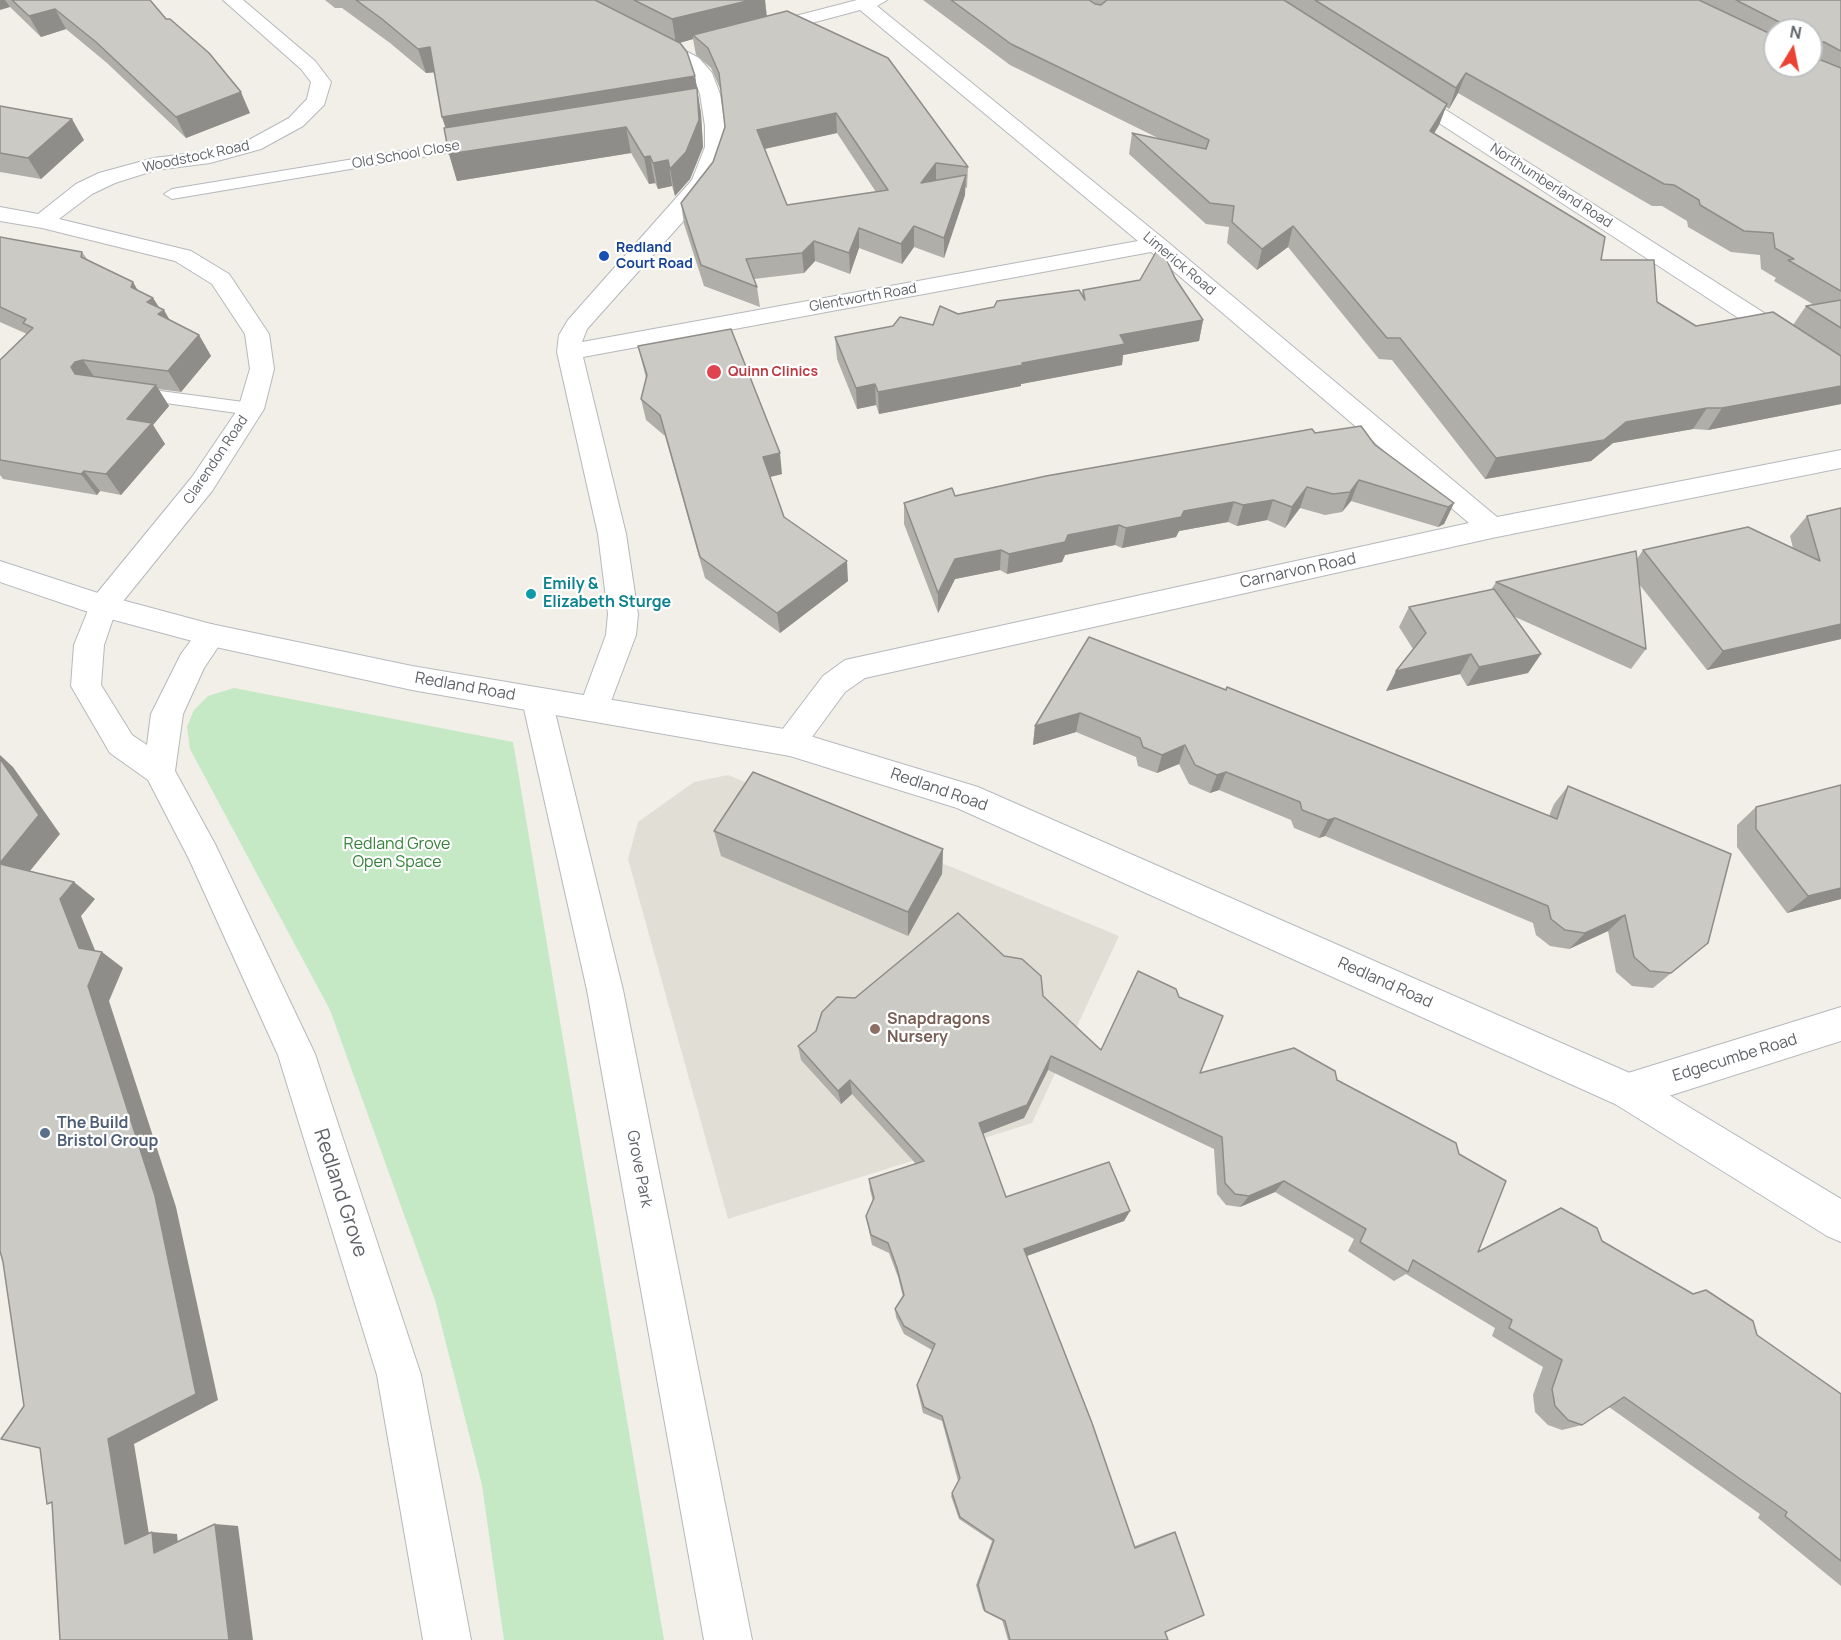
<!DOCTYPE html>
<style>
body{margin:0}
#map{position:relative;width:1841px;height:1640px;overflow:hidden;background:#f1efe8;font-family:Manrope,sans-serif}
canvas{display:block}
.north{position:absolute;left:1763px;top:18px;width:60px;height:60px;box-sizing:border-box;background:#fff;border:2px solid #bfc1c3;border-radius:50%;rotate:10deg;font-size:16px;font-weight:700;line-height:24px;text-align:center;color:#5f6368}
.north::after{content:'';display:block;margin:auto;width:21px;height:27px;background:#ea4335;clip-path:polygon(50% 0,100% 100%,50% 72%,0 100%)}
</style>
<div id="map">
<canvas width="1841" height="1640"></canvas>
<div class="north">N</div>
</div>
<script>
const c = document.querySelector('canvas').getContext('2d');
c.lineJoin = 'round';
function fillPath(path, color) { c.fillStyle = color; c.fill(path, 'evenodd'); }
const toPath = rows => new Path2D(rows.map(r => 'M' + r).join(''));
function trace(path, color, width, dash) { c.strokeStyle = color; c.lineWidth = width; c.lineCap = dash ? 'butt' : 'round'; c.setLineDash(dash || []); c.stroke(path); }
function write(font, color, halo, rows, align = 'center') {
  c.font = font + ' Manrope,sans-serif'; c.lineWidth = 4.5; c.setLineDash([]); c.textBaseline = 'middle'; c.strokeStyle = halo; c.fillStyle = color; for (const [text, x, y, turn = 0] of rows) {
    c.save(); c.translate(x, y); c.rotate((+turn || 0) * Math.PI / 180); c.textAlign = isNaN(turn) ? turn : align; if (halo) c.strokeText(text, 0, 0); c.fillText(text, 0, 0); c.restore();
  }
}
const education = toPath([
 [728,775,1119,936,1032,1123,728,1219,628,859,638,822,694,782]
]);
const green = toPath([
 [234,688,513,742,664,1640,504,1640,482,1485,435,1300,330,1010,190,749,187,727,194,710,208,696]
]);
const lane = toPath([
 [481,138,489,143,487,146,172,199,164,194,172,189,481,138],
 [130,387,251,403,258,404,261,409,258,414,251,415,123,397,120,393,123,389,130,387]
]);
const street = toPath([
 [223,0,243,0,315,61,331,82,324,105,303,126,261,149,210,163,156,170,115,183,92,194,59,219,191,251,229,274,269,334,274,369,264,409,212,491,116,610,104,645,101,685,132,735,147,745,151,714,181,654,201,627,211,624,221,627,226,635,204,668,183,714,175,771,215,844,315,1054,421,1375,471,1640,423,1640,377,1375,278,1055,189,859,148,780,110,753,71,686,74,645,93,598,192,477,238,409,250,369,245,334,212,284,175,261,42,228,0,221,0,207,38,214,76,184,99,173,154,158,209,151,247,141,289,118,307,99,311,82,301,69,223,0],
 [564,0,587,0,699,58,712,73,720,94,725,126,725,147,714,181,695,208,587,329,582,342,1138,241,860,10,760,37,751,31,753,27,857,0,887,0,877,6,1164,239,1497,517,1841,450,1841,468,1492,538,865,678,845,692,801,752,790,756,779,752,774,743,779,734,823,676,845,660,1469,523,1151,252,583,357,626,534,638,614,636,635,605,717,594,720,583,717,579,708,606,635,608,614,598,534,557,352,559,335,568,320,692,180,705,147,705,126,700,94,693,75,685,66,567,4,564,0],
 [1406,87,1413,89,1841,362,1841,381,1832,379,1399,97,1396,93,1399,89,1406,87],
 [537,688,548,691,552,700,623,990,752,1640,704,1640,587,990,522,700,526,691,537,688],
 [1841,1007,1841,1041,1628,1109,1615,1104,1609,1091,1615,1078,1628,1073,1841,1007]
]);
const secondary = toPath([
 [0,561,107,596,211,624,412,666,790,730,978,787,1641,1078,1841,1199,1841,1242,1827,1236,1615,1104,957,808,790,756,412,690,211,646,103,617,0,582,0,561]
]);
const wall = toPath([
 [0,0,150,0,250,113,186,138,107,63,66,29,41,37,10,7],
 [325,0,765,0,767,17,968,167,967,188,965,187,965,195,944,258,914,247,902,264,859,248,850,274,815,261,804,273,754,279,757,287,760,307,704,286,684,224,681,203,713,162,725,127,721,91,711,68,696,55,693,39,679,43,695,76,701,114,703,147,690,179,675,196,672,186,658,189,655,183,649,184,631,153,457,181,449,154,446,128,442,117,435,72,426,73,390,43,342,8,335,8],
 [837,133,876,192,787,205,765,149],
 [923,0,1841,0,1841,404,1708,430,1693,429,1613,443,1591,461,1485,479,1392,360,1379,359,1288,247,1257,270,1227,243,1229,227,1206,224,1129,154,1132,133,1162,140,1010,65],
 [1775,30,1811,30,1811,66,1775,66],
 [1458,93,1652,206,1662,206,1687,221,1688,227,1731,252,1760,255,1761,269,1776,278,1774,281,1814,305,1806,306,1793,325,1696,326,1657,302,1434,133,1439,125,1446,107,1449,109],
 [0,106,84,140,41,179,0,172],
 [0,237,82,252,87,259,133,282,137,290,153,298,159,307,170,320,199,335,211,356,181,392,158,389,169,406,153,425,165,444,121,495,100,491,97,495,3,479,0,475,0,360,27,334,0,322],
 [1175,278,1203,320,1199,341,1123,355,1122,365,1021,384,1021,386,879,414,876,405,857,409,837,359,835,337,933,325,958,314,994,307,1082,295,1083,290],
 [638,346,782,474,770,477,784,517,848,581,780,633,705,578,665,436,646,420,641,399,646,378],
 [1315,433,1375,445,1454,503,1444,524,1438,527,1351,501,1342,512,1325,515,1300,508,1285,528,1267,520,1237,526,1228,522,1179,531,1176,537,1122,548,1115,545,1065,555,1062,562,1025,570,1007,574,1000,570,955,579,938,613,904,524,904,503,955,496],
 [1841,508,1841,639,1707,670,1639,584,1646,649,1631,669,1513,616,1541,654,1528,673,1467,686,1460,674,1386,691,1413,649,1399,627,1409,607,1491,590,1496,582,1637,559,1643,550,1793,548,1790,536,1807,516],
 [1089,637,1549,816,1554,804,1568,786,1708,943,1653,988,1632,986,1616,972,1608,931,1569,949,1550,946,1536,935,1533,923,1325,836,1319,838,1294,828,1291,820,1219,790,1210,793,1189,784,1179,764,1157,773,1138,766,1136,757,1076,732,1033,745,1035,726],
 [1841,785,1841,899,1787,913,1737,847,1737,825,1756,807],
 [714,831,943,849,942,874,908,936,721,856],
 [1043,996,1101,1050,1200,1073,1337,1080,1478,1252,1602,1241,1757,1335,1841,1394,1841,1586,1758,1518,1760,1514,1609,1407,1582,1425,1562,1430,1548,1425,1535,1412,1533,1395,1543,1367,1492,1336,1495,1328,1406,1274,1394,1281,1348,1251,1354,1239,1275,1192,1240,1207,1226,1205,1217,1194,1214,1149,1048,1070,1024,1118,982,1134,1006,1197,1130,1211,1124,1221,1027,1256,1135,1546,1167,1534,1175,1532,1165,1632,1168,1640,1008,1640,1002,1620,983,1610,976,1585,992,1541,959,1519,951,1496,958,1481,942,1421,923,1413,918,1392,917,1385,932,1350,904,1334,896,1317,895,1309,903,1297,898,1277,889,1253,872,1245,868,1226,866,1216,873,1201,870,1190,869,1179,916,1164,852,1094,841,1104,801,1060,798,1046,855,998]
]);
const shadedWall = toPath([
 [0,0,5,0,10,7,0,10],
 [751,0,765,0,767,21,693,35,693,39,676,44,672,19],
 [55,9,66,29,41,37,29,16],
 [430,47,438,72,426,73,418,49],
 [1466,73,1458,93,1449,109,1456,88],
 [695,76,701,114,703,147,690,179,675,196,670,169,698,101,450,141,442,117],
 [241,92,250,113,186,138,176,117],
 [1447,104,1439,125,1423,152,1430,131],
 [836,113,837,133,759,150,757,130],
 [72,119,84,140,41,179,28,158],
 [626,127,631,153,457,181,449,154],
 [650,156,655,183,649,184,644,157],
 [668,160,672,186,658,189,653,163],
 [936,163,936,183,921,183],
 [966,175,965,195,944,258,944,238],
 [914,226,914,247,902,264,901,244],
 [1293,226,1288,247,1257,270,1262,249],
 [859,228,859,248,850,274,849,253],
 [814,241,815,261,804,273,802,253],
 [133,282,145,303,131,287],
 [153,298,161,311,164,310,176,331,162,321,147,302],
 [1203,320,1199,341,1123,355,1122,365,1021,384,1021,386,879,414,878,392,1022,363,1120,335],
 [199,335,211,356,181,392,168,371],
 [83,360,97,381,75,374,71,367,75,362],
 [875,384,876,405,857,409,856,388],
 [156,385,169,406,153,425,165,444,121,495,106,474,127,419],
 [1841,386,1841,404,1708,430,1722,408],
 [1707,408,1693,429,1613,443,1591,461,1485,479,1496,458,1626,422],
 [780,453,782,474,766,478,763,457],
 [84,471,100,491,97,495,81,474],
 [1359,480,1351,501,1342,512,1350,492],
 [1307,487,1300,508,1285,528,1292,507],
 [1273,500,1267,520,1237,526,1243,505],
 [1234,502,1228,522,1179,531,1176,537,1122,548,1126,528,1184,511],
 [1454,503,1444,524,1438,527,1448,507],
 [1119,525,1115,545,1065,555,1062,562,1007,574,1009,554,1068,535],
 [1001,550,1000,570,955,579,938,613,938,593,955,559],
 [847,561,848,581,780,633,777,613],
 [1841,624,1841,639,1707,670,1723,651],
 [1471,654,1460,674,1386,691,1396,671],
 [1541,654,1528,673,1467,686,1479,667],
 [1080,713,1076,732,1033,745,1035,726],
 [1185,745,1179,764,1157,773,1162,755],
 [0,755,13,767,60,834,21,882,0,865],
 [1226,772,1219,790,1210,793,1217,775],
 [1335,818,1325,836,1319,838,1328,820],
 [943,849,942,874,908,936,908,912],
 [74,882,95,899,81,916,99,960,102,952,123,968,109,1001,176,1207,218,1400,134,1444,151,1546,125,1544,108,1439,88,986,79,948,60,899],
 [1841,888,1841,899,1787,913,1808,896],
 [1625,915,1608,931,1569,949,1585,933],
 [1051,1056,1048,1070,1024,1118,977,1136,979,1123],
 [850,1080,852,1094,841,1104,838,1091],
 [1284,1181,1275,1192,1240,1207,1249,1196],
 [1130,1211,1124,1221,1021,1258,1024,1249],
 [215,1524,238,1526,253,1640,229,1640],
 [152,1532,177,1534,179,1554,154,1553]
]);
const building = toPath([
 [12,0,150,0,166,19,170,19,209,53,241,92,176,117,96,42,55,9,29,16,12,0],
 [356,0,595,0,680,43,687,52,695,76,442,117,430,47,418,49,382,19,356,0],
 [634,0,751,0,672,19,634,0],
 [951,0,1089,0,1095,4,1101,5,1107,0,1284,0,1447,104,1430,131,1605,237,1601,260,1654,260,1657,302,1696,326,1773,312,1841,356,1841,386,1722,408,1707,408,1626,422,1604,440,1496,458,1400,338,1387,338,1293,226,1262,249,1232,222,1234,206,1210,203,1132,133,1206,149,1209,140,1011,44,951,0],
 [1315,0,1699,0,1775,36,1775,66,1811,66,1811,56,1841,68,1841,291,1788,260,1794,259,1775,248,1773,233,1744,231,1700,205,1699,200,1674,185,1664,184,1466,73,1456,88,1315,0],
 [1736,0,1841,0,1841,51,1824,42,1811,43,1811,30,1788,30,1787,26,1736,0],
 [787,11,888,58,968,167,936,163,921,183,966,175,944,238,914,226,901,244,859,228,849,253,814,241,802,253,746,259,757,287,701,265,681,203,713,162,725,127,719,73,708,48,693,35,787,11],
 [836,113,888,190,787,205,757,130,836,113],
 [697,88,699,120,686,152,670,169,668,160,653,163,650,156,644,157,626,127,449,154,444,128,697,88],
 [0,106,72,119,28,158,0,153,0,106],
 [0,237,82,252,81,257,133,282,131,287,153,298,147,302,164,310,158,314,199,335,168,371,83,360,75,362,71,367,75,374,156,385,127,419,152,423,106,474,84,471,81,474,0,460,0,360,33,328,23,323,26,319,0,307,0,237],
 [1160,245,1175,278,1203,320,1120,335,1125,344,1022,363,1023,365,878,392,875,384,856,388,835,337,893,326,900,317,933,325,940,306,958,314,994,307,997,301,1079,290,1085,300,1083,290,1140,280,1160,245],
 [1841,300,1841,328,1806,306,1841,300],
 [731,329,780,453,763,457,784,517,847,561,777,613,700,557,660,415,641,399,647,375,638,346,731,329],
 [1361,426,1375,445,1454,503,1448,507,1359,480,1350,492,1333,494,1307,487,1292,507,1273,500,1243,505,1234,502,1184,511,1181,517,1126,528,1119,525,1068,535,1065,542,1027,550,1009,554,1001,550,955,559,938,593,904,503,952,488,955,496,1046,476,1312,429,1315,433,1361,426],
 [1841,508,1841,624,1723,651,1643,550,1748,527,1820,561,1807,516,1841,508],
 [1636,551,1646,649,1496,582,1636,551],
 [1494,589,1541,654,1479,667,1471,654,1396,671,1426,633,1409,607,1494,589],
 [1089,637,1226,690,1227,687,1557,819,1568,786,1731,854,1708,943,1671,973,1650,971,1634,957,1625,915,1585,933,1565,930,1551,919,1548,906,1335,818,1328,820,1302,810,1300,802,1226,772,1217,775,1195,765,1185,745,1162,755,1143,747,1140,738,1080,713,1035,726,1089,637],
 [0,759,39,815,0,863,0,759],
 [753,772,943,849,908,912,714,831,753,772],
 [1841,785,1841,888,1808,896,1756,829,1756,807,1841,785],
 [0,864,74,882,60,899,79,948,102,952,88,986,155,1196,196,1394,108,1439,125,1544,152,1532,154,1553,215,1524,229,1640,60,1640,52,1502,47,1504,40,1448,1,1439,24,1406,3,1262,0,1251,0,864],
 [958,913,1004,956,1022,959,1041,976,1043,996,1101,1050,1138,971,1176,989,1179,997,1223,1016,1200,1073,1294,1048,1335,1071,1337,1080,1456,1143,1459,1154,1506,1181,1478,1252,1561,1208,1597,1228,1602,1241,1693,1294,1706,1290,1753,1321,1757,1335,1841,1394,1841,1561,1785,1516,1787,1512,1624,1397,1582,1425,1568,1420,1555,1406,1552,1389,1562,1360,1509,1328,1512,1320,1413,1260,1408,1272,1360,1242,1366,1229,1284,1181,1249,1196,1235,1194,1225,1183,1222,1137,1051,1056,1027,1105,979,1123,1006,1197,1109,1162,1130,1211,1024,1249,1092,1423,1135,1548,1175,1532,1204,1615,1165,1632,1168,1640,1010,1640,1005,1621,985,1611,978,1585,994,1540,960,1517,952,1493,960,1478,942,1416,924,1407,917,1385,935,1344,904,1326,895,1309,904,1295,897,1268,888,1243,871,1235,866,1216,874,1198,869,1179,924,1161,850,1080,838,1091,798,1046,816,1031,822,1012,837,997,855,998,958,913]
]);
const markers = [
 [604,256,6,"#1a4fb4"],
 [714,372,8,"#e0444e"],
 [531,594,6,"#0f9aa8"],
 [875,1029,6,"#8d6e63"],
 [45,1133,6,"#5c6f8a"]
];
const farStreetnames = [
 ["Old School Close",406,155,-10],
 ["Woodstock Road",196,157,-12],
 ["Northumberland Road",1551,186,33],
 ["Limerick Road",1179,264,40],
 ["Glentworth Road",863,298,-10],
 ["Clarendon Road",216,460,-56]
];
const farTransitnames = [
 ["Redland",616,248],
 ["Court Road",616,264]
];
const farHealthnames = [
 ["Quinn Clinics",728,372]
];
const streetNames = [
 ["Carnarvon Road",1298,571,-12],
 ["Redland Road",465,687,10],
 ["Redland Road",939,790,19],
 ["Redland Road",1385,983,24],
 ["Edgecumbe Road",1735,1058,-17],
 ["Grove Park",639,1169,79]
];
const cultureNames = [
 ["Emily &",543,585],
 ["Elizabeth Sturge",543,603]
];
const parkNames = [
 ["Redland Grove",397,845],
 ["Open Space",397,863]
];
const educationNames = [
 ["Snapdragons",887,1020],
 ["Nursery",887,1038]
];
const serviceNames = [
 ["The Build",57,1124],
 ["Bristol Group",57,1142]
];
const nearStreetnames = [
 ["Redland Grove",340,1193,72]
];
fillPath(education, '#e1ded6');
fillPath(green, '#c5e8c5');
trace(lane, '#b5b8bc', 2);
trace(street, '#b5b8bc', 2);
trace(secondary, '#b6babf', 2);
fillPath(lane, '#fff');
fillPath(street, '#fff');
fillPath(secondary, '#fff');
fillPath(wall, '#afaea9');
fillPath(shadedWall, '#8f8d8a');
fillPath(building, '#cccac5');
trace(building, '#8f8d8a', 1.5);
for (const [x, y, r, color] of markers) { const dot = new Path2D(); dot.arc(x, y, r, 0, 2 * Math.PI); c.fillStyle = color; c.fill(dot); trace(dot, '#fff', 2); }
write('14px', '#5f6368', '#fff', farStreetnames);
write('bold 14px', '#164399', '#fff', farTransitnames, 'left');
write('bold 14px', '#be3a42', '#fff', farHealthnames, 'left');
write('16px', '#5f6368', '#fff', streetNames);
write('bold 16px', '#0d838f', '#fff', cultureNames, 'left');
write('16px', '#348238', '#fff', parkNames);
write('bold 16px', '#785e54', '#fff', educationNames, 'left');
write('bold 16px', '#4e5e75', '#fff', serviceNames, 'left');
write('20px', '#5f6368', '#fff', nearStreetnames);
</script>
